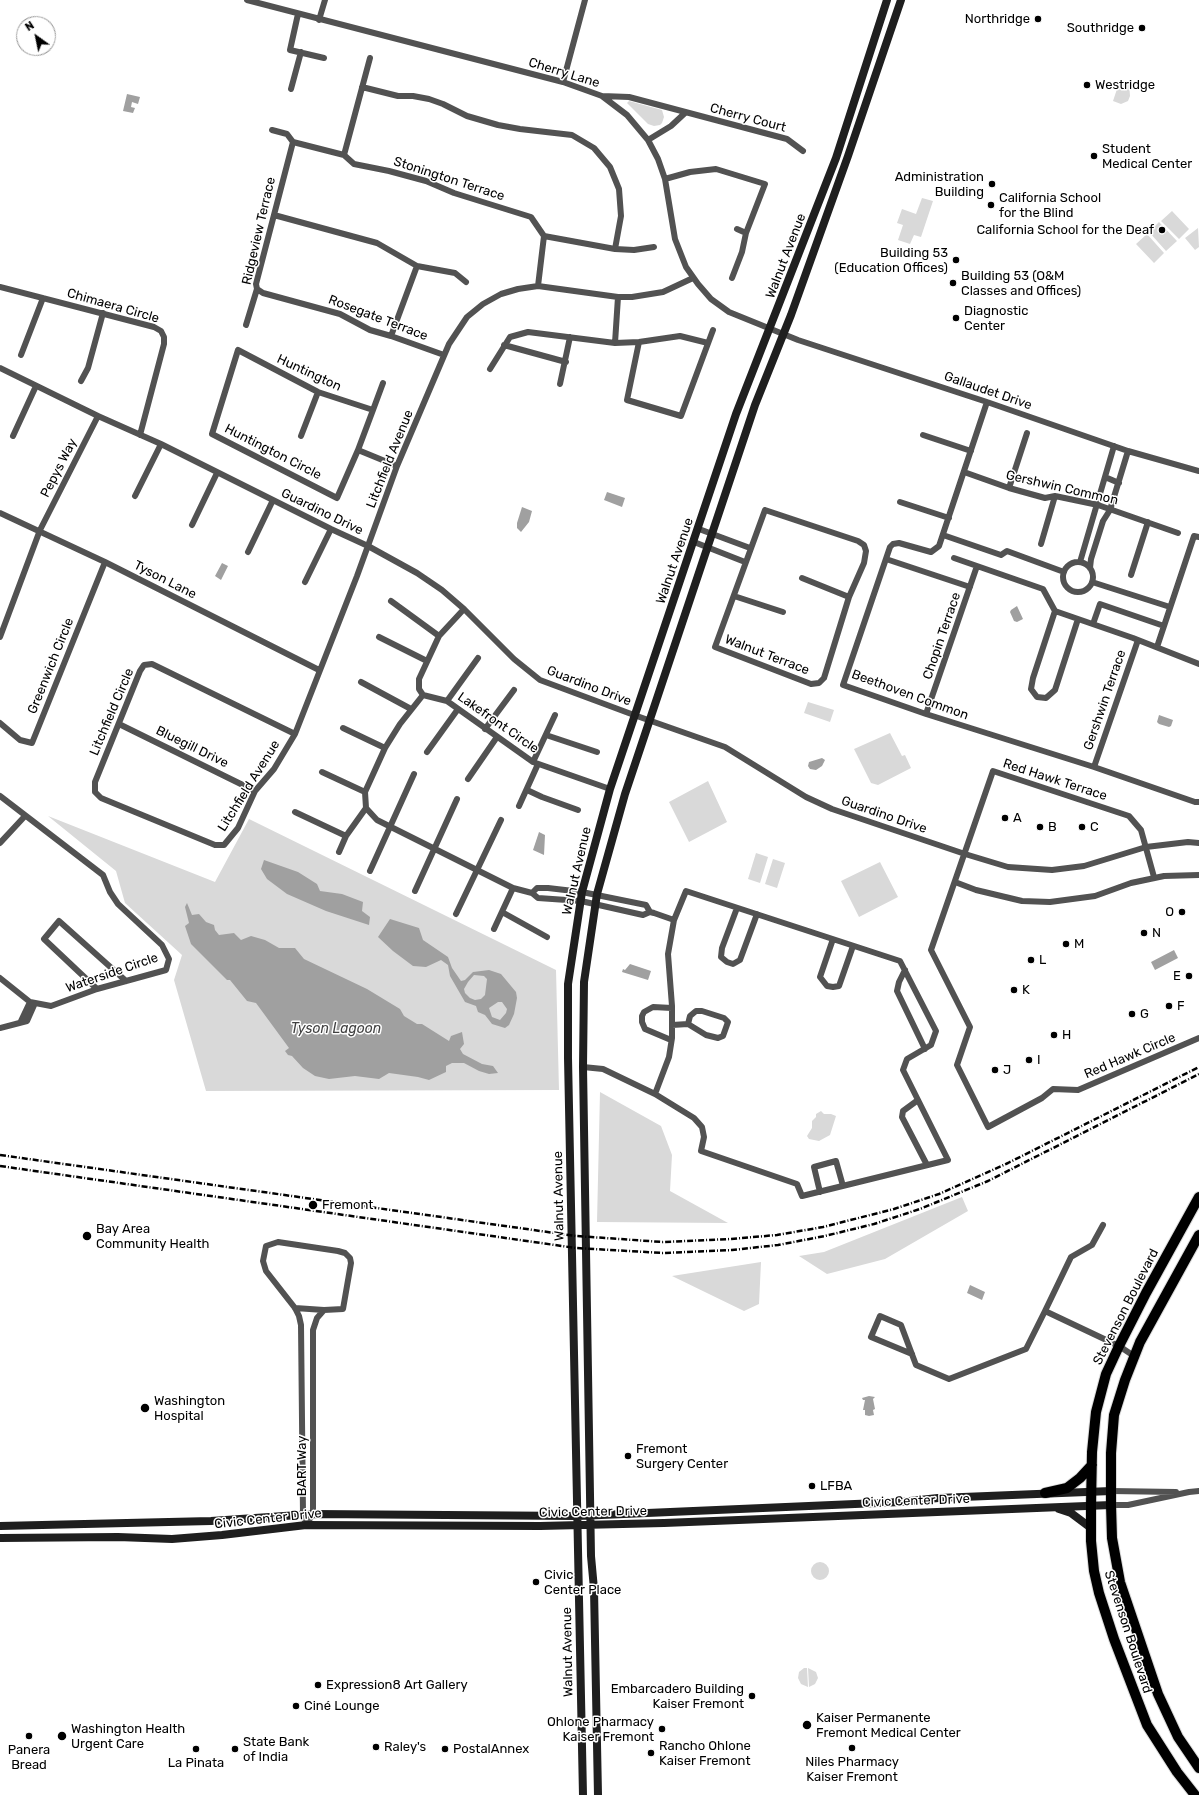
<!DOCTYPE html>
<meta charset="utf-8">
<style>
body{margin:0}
#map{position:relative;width:1199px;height:1795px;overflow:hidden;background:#fff;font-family:Rubik,sans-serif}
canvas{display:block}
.north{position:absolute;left:16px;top:16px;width:40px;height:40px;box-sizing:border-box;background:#fff;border:1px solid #999;border-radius:50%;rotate:327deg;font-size:11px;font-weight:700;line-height:16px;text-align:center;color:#000}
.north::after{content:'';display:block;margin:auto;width:14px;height:18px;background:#000;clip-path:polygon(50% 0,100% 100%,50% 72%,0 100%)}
</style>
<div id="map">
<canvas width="1199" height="1795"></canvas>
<div class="north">N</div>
</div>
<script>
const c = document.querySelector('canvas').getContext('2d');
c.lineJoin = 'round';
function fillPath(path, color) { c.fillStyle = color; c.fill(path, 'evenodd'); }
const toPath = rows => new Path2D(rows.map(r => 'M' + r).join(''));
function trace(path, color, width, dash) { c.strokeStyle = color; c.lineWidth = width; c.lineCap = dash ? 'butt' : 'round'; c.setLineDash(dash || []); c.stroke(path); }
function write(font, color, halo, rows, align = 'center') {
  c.font = font + ' Rubik,sans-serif'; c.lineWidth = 3; c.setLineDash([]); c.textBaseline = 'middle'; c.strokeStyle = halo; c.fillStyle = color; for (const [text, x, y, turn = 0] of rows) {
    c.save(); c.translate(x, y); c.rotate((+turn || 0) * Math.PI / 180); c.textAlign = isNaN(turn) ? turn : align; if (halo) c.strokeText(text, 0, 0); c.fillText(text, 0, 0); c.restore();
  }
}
const green = toPath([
 [1120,80,1129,83,1130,96,1128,101,1121,104,1113,101],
 [629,101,662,110,664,117,662,123,660,125,654,126,648,124,627,103],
 [922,198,933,201,921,237,914,235,910,244,898,240,903,225,897,223,902,209,916,214],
 [1172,211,1189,229,1179,239,1161,221],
 [1159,222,1177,241,1166,251,1149,232],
 [1198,228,1199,247,1195,250,1185,238],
 [1147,234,1164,253,1154,263,1136,244],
 [808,702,834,710,830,722,804,713],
 [890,733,902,756,905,755,911,768,878,785,871,783,854,749],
 [708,781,727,822,689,842,669,802],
 [48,816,215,882,249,819,556,970,559,1090,206,1091,174,980,182,955,125,903,116,871],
 [756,853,768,857,760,883,748,879],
 [773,859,785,863,777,888,765,884],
 [880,862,898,897,859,917,841,881],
 [600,1092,661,1126,672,1155,670,1191,728,1223,597,1222],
 [821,1111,824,1114,831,1114,836,1116,830,1135,819,1141,809,1139,807,1136,812,1128,812,1121,816,1117,816,1114],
 [962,1197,968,1211,885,1259,827,1274,799,1256,824,1252],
 [761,1262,759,1304,744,1311,672,1276],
 '811 1571a9 9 0 1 1 18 0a9 9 0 1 1-18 0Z',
 [804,1668,807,1668,808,1687,801,1684,798,1678,799,1672],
 [808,1668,816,1672,818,1678,815,1684,809,1687]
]);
const water = toPath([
 [127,94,140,97,138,104,132,102,131,107,135,108,133,113,123,111],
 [607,492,625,498,622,507,604,500],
 [522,507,532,511,529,522,521,532,517,528,517,523],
 [222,563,228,566,221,580,215,576],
 [1017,606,1023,619,1017,622,1014,621,1010,612,1011,610],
 [1159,715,1173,720,1171,726,1169,727,1159,724,1157,722],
 [822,758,825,760,822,766,816,770,810,769,808,766,809,762],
 [539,832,545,835,544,855,533,850],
 [264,860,298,872,317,884,320,891,342,894,363,902,362,911,370,917,369,925,326,911,287,894,267,879,261,869],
 [187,903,192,915,199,914,206,922,214,925,215,930,219,935,234,933,241,940,251,936,265,940,279,948,295,948,304,959,367,989,400,1009,404,1016,417,1024,422,1024,449,1041,451,1036,462,1032,464,1044,460,1049,463,1054,482,1064,493,1066,498,1073,489,1074,479,1071,464,1063,452,1063,446,1066,446,1072,429,1080,418,1077,389,1073,379,1079,355,1076,329,1079,315,1076,303,1068,292,1056,288,1055,285,1051,289,1048,256,1003,247,1001,230,980,227,980,191,944,185,926,189,923,185,907],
 [390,919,419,928,423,940,448,957,452,968,461,981,465,980,473,972,489,970,501,974,516,992,517,998,514,1014,509,1025,505,1028,492,1024,485,1015,478,1012,476,1006,465,1002,450,976,448,965,441,960,426,967,413,966,393,951,378,937],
 [474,975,484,976,487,979,485,995,481,999,475,1000,470,998,465,993,464,989,468,982],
 [498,1002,502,1002,507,1009,506,1013,500,1020,492,1017,489,1008],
 [1174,950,1178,958,1155,970,1151,962],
 [630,964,651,971,648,980,622,972,623,969,625,970],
 [970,1285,985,1292,982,1300,967,1293],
 [869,1396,875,1397,873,1399,875,1409,873,1410,874,1415,869,1416,865,1415,865,1410,863,1410,865,1400,863,1400,862,1398]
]);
const minor = toPath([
 [247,0,563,82,602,96,627,115,648,140,658,159,665,179,675,239,686,267,698,284,711,299,729,312,798,340,987,402,1128,451,1199,471],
 [298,14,290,50,324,58],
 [319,20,325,0],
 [563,82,585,0],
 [362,87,398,96,413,96,429,99,443,104,467,116,498,125,520,129,572,135,594,148,610,167,619,189,621,216,615,249],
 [291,89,301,52],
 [602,96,629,97,787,139,803,151],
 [272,130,287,134,293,142,344,155,354,164,389,171,426,181,454,193,531,217,544,236,538,286],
 [648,140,671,126,685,113],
 [344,155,370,58],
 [665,179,690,172,716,169,765,184,746,233,742,252,732,278],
 [274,215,377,243,417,266,455,273,466,282],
 [737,229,746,233],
 [544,236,615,249,634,250,654,247],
 [0,287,154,327,161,331,164,337,164,344,140,435],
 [257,289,263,293,340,314,370,330,391,336,444,355],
 [246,325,257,289,256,284,293,142],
 [391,336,417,266],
 [639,342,627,400,681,416,713,330],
 [615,343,618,297],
 [504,345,566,362],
 [21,355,43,298],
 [0,368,98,416,161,444,331,529,368,546,417,573,442,590,464,609,514,659,540,680,634,715,725,747,806,797,832,809,965,854,1008,867,1052,870,1084,866,1146,847,1188,842,1199,843],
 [490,369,510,337,528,332,615,343,639,342,680,336,708,343],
 [81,381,88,368,103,313],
 [560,384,570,337],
 [987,402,939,546,931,552,899,543,893,544,890,547,843,685,926,714,1094,767,1195,802,1199,802],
 [373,410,318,392,238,350,212,434,337,498,358,450,373,410,383,383],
 [923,435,971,451],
 [13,436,36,386],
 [301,436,318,392],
 [358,450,397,466],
 [964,472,1009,488,1045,498,1055,496,1098,505,1178,533],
 [1105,477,1119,483],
 [1009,488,1027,433],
 [135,496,161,444],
 [900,502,949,518],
 [765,510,858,541,864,545,866,551,864,563,849,597,824,678,819,683,811,684,715,647,765,510],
 [0,513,105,562,319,670],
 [192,525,217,473],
 [699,529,750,548],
 [943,535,1001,555,1007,551,1064,572],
 [694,542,745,562],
 [1041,544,1055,496],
 [248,552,273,500],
 [954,558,977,566],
 [886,559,970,587],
 [1080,562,1114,446],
 '1063 577a15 15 0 1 1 30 0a15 15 0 1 1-30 0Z',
 [1090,568,1091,559,1103,521,1110,510,1128,451],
 [1131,575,1148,522],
 [802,578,849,597],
 [305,582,331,529],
 [1092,582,1170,607],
 [734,596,783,612],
 [391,601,439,636],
 [1055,611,1033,678,1031,689,1037,697,1046,698,1055,690,1078,619],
 [1093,624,1100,604,1164,626],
 [0,637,40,530,98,416],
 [379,637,427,661],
 [1157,647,1194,536,1199,537],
 [361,682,411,709],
 [423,695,419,689,419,679,439,636,464,609],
 [447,701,478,658],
 [926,714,977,566,1043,589,1055,611,1133,638,1199,664],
 [0,723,20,740,32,743,105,562],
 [119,724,255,791],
 [343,728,385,748],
 [485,729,514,690],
 [295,734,152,664,144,665,140,671,95,782,95,792,101,798,215,845,224,845,238,828,255,791,274,769,295,734,357,576,397,466,449,344,467,317,483,304,501,294,518,289,538,286,618,297,632,297,663,292,693,278],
 [546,735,597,752],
 [427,752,458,709],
 [533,762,555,715],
 [1094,767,1138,640],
 [322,772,365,792],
 [468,779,497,737],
 [610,789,533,762,447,701,423,695,400,724,385,748,365,792,366,808,377,820,513,888,532,893,538,898,581,901,643,915,650,912,654,913,674,920],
 [527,790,542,797,578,810],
 [0,796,103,875,110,892,118,904,162,945,169,959,166,970,97,989,51,1006,30,1002,0,978],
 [519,806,538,764],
 [295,812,346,836],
 [0,843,25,816],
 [339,852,346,836,366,808],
 [370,871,414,774],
 [1154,877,1141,830,1129,816,993,771,931,950,970,1027,957,1065,988,1127,1042,1098,1053,1089,1078,1090,1199,1038],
 [955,882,976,890,1022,901,1050,902,1095,896,1131,883,1164,876,1199,875],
 [415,891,457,799],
 [532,893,537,888,548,888,582,892,646,905,650,912],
 [737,908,722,948,721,957,727,962,733,964,740,960,757,914],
 [502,912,547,937],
 [456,914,501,820],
 [494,929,513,888],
 [833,939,820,977,827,986,833,987,839,986,853,946],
 [905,970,899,982,897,991,925,1049],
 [97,989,44,939,59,921,126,981],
 [21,1021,30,1002],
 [672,1025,688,1024,690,1016,696,1011,702,1011,724,1018,728,1022,723,1036,718,1038,706,1035,688,1024],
 [0,1028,27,1021,35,1003],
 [671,1040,645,1029,642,1022,642,1016,644,1012,653,1007,672,1008],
 [583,1067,603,1069,655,1094,694,1118,702,1127,704,1137,701,1151,797,1184,802,1196,948,1160,903,1070,907,1059,931,1045,936,1031,900,961,686,891,674,920,668,954,672,1006,672,1038,669,1057,655,1094],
 [918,1100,903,1111,902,1117,927,1165],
 [820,1192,814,1167,836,1161,843,1186],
 [278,1242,338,1251,345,1253,350,1258,351,1263,343,1309,324,1310,317,1318,313,1330,313,1514,306,1525,303,1514,301,1325,299,1316,295,1308,266,1271,263,1261,266,1246,278,1242],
 [295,1308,324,1310],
 [1045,1311,1071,1257,1092,1245,1103,1225],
 [912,1354,871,1337,880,1316,901,1325,916,1365,949,1379,1026,1349,1045,1311,1119,1346,1134,1356],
 [1111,1491,1176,1492],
 [1111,1505,1128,1505,1189,1492,1199,1491]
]);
const secondary = toPath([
 [1059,1509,1071,1513,1091,1528],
 [0,1526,211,1521,313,1514,578,1516,901,1502,938,1498,1111,1491],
 [0,1538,118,1537,172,1539,222,1535,306,1525,540,1526,664,1523,1111,1505],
 [583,1795,568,1058,568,984,582,892,610,789,736,414,836,158,887,0],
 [598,1795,594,1589,591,1556,583,1067,584,982,597,894,625,794,755,405,791,315,848,156,901,0]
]);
const primary = toPath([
 [1199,1235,1140,1342,1125,1380,1114,1415,1111,1453,1111,1505,1112,1538,1120,1582,1158,1694,1178,1737,1199,1768],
 [1045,1493,1067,1488,1080,1478,1092,1465],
 [1195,1795,1177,1772,1147,1725,1114,1639,1099,1593,1094,1571,1091,1541,1091,1505,1092,1452,1096,1412,1106,1374,1119,1346,1146,1293,1199,1197]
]);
const rail = toPath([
 [0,1155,576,1236,663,1242,731,1239,777,1235,823,1227,894,1209,939,1194,1008,1163,1199,1067],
 [0,1166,576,1248,663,1253,732,1250,778,1245,825,1236,874,1224,920,1209,988,1181,1199,1074]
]);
const markers = [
 [1038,19,4,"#000"],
 [1142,28,4,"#000"],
 [1087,85,4,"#000"],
 [1094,156,4,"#000"],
 [992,184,4,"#000"],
 [991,205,4,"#000"],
 [1162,230,4,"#000"],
 [956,260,4,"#000"],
 [953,283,4,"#000"],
 [956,318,4,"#000"],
 [1005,818,4,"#000"],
 [1040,827,4,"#000"],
 [1082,827,4,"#000"],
 [1182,912,4,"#000"],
 [1144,933,4,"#000"],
 [1066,944,4,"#000"],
 [1031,960,4,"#000"],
 [1189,976,4,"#000"],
 [1014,990,4,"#000"],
 [1169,1006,4,"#000"],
 [1132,1014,4,"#000"],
 [1054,1035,4,"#000"],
 [1029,1060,4,"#000"],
 [995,1070,4,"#000"],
 [313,1205,5,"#000"],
 [87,1236,5,"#000"],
 [145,1408,5,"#000"],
 [628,1456,4,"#000"],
 [812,1486,4,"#000"],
 [536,1582,4,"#000"],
 [318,1685,4,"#000"],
 [752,1696,4,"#000"],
 [296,1706,4,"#000"],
 [807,1725,5,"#000"],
 [662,1729,4,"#000"],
 [29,1736,4,"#000"],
 [62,1736,5,"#000"],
 [376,1747,4,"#000"],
 [852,1748,4,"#000"],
 [196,1749,4,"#000"],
 [235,1749,4,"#000"],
 [445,1749,4,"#000"],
 [651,1753,4,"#000"]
];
const poiNames = [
 ["Northridge",1030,19,"right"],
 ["Southridge",1134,28,"right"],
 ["Westridge",1095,85],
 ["Student",1102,149],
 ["Medical Center",1102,164],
 ["Administration",984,177,"right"],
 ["Building",984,192,"right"],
 ["California School",999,198],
 ["for the Blind",999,213],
 ["California School for the Deaf",1154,230,"right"],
 ["Building 53",948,253,"right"],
 ["(Education Offices)",948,268,"right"],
 ["Building 53 (O&M",961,276],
 ["Classes and Offices)",961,291],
 ["Diagnostic",964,311],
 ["Center",964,326],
 ["A",1013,818],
 ["B",1048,827],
 ["C",1090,827],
 ["O",1174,912,"right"],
 ["N",1152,933],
 ["M",1074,944],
 ["L",1039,960],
 ["E",1181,976,"right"],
 ["K",1022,990],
 ["F",1177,1006],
 ["G",1140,1014],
 ["H",1062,1035],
 ["I",1037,1060],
 ["J",1003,1070],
 ["Fremont",322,1205],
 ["Bay Area",96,1229],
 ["Community Health",96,1244],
 ["Washington",154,1401],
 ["Hospital",154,1416],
 ["Fremont",636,1449],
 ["Surgery Center",636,1464],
 ["LFBA",820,1486],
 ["Civic",544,1575],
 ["Center Place",544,1590],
 ["Expression8 Art Gallery",326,1685],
 ["Embarcadero Building",744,1689,"right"],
 ["Kaiser Fremont",744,1704,"right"],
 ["Ciné Lounge",304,1706],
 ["Kaiser Permanente",816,1718],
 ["Fremont Medical Center",816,1733],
 ["Ohlone Pharmacy",654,1722,"right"],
 ["Kaiser Fremont",654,1737,"right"],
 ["Washington Health",71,1729],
 ["Urgent Care",71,1744],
 ["State Bank",243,1742],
 ["of India",243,1757],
 ["Rancho Ohlone",659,1746],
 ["Kaiser Fremont",659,1761],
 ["Raley's",384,1747],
 ["PostalAnnex",453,1749],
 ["Panera",29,1750,"center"],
 ["Bread",29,1765,"center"],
 ["Niles Pharmacy",852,1762,"center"],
 ["Kaiser Fremont",852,1777,"center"],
 ["La Pinata",196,1763,"center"]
];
const streetNames = [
 ["Cherry Lane",564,73,17],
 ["Cherry Court",748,118,15],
 ["Stonington Terrace",449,179,18],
 ["Ridgeview Terrace",259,231,-77],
 ["Walnut Avenue",786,256,-69],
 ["Chimaera Circle",113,306,16],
 ["Rosegate Terrace",378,318,21],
 ["Huntington",309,373,25],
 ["Gallaudet Drive",988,391,19],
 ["Huntington Circle",273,452,27],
 ["Litchfield Avenue",390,459,-68],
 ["Pepys Way",59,468,-63],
 ["Gershwin Common",1062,488,13],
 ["Guardino Drive",322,512,26],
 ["Walnut Avenue",675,561,-71],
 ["Tyson Lane",165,580,27],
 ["Chopin Terrace",942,636,-71],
 ["Walnut Terrace",767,655,21],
 ["Greenwich Circle",51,666,-68],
 ["Guardino Drive",589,686,21],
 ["Beethoven Common",910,695,20],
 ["Gershwin Terrace",1105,700,-71],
 ["Litchfield Circle",112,712,-67],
 ["Lakefront Circle",498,723,35],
 ["Bluegill Drive",192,747,26],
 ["Red Hawk Terrace",1055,780,18],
 ["Litchfield Avenue",249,786,-58],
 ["Guardino Drive",884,815,19],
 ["Walnut Avenue",577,871,-77],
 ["Waterside Circle",112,973,-19],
 ["Red Hawk Circle",1130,1056,-23],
 ["Walnut Avenue",559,1196,-91],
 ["Stevenson Boulevard",1126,1307,-63],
 ["BART Way",302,1466,-90],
 ["Civic Center Drive",916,1501,-2],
 ["Civic Center Drive",593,1512,-1],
 ["Civic Center Drive",268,1519,-6],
 ["Stevenson Boulevard",1128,1632,72],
 ["Walnut Avenue",568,1652,-91]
];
const waterNames = [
 ["Tyson Lagoon",336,1029]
];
fillPath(green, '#d9d9d9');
fillPath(water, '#a0a0a0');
trace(primary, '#dbdbdb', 12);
trace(minor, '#525252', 6);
trace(secondary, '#1f1f1f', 8);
trace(primary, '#000', 10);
trace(rail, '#000', 2.5, [6, 2, 1, 2]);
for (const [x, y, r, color] of markers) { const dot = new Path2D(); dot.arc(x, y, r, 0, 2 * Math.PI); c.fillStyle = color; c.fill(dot); trace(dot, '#fff', 1.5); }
write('13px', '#000', '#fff', poiNames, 'left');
write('13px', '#000', '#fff', streetNames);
write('italic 14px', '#414141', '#fff', waterNames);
</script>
